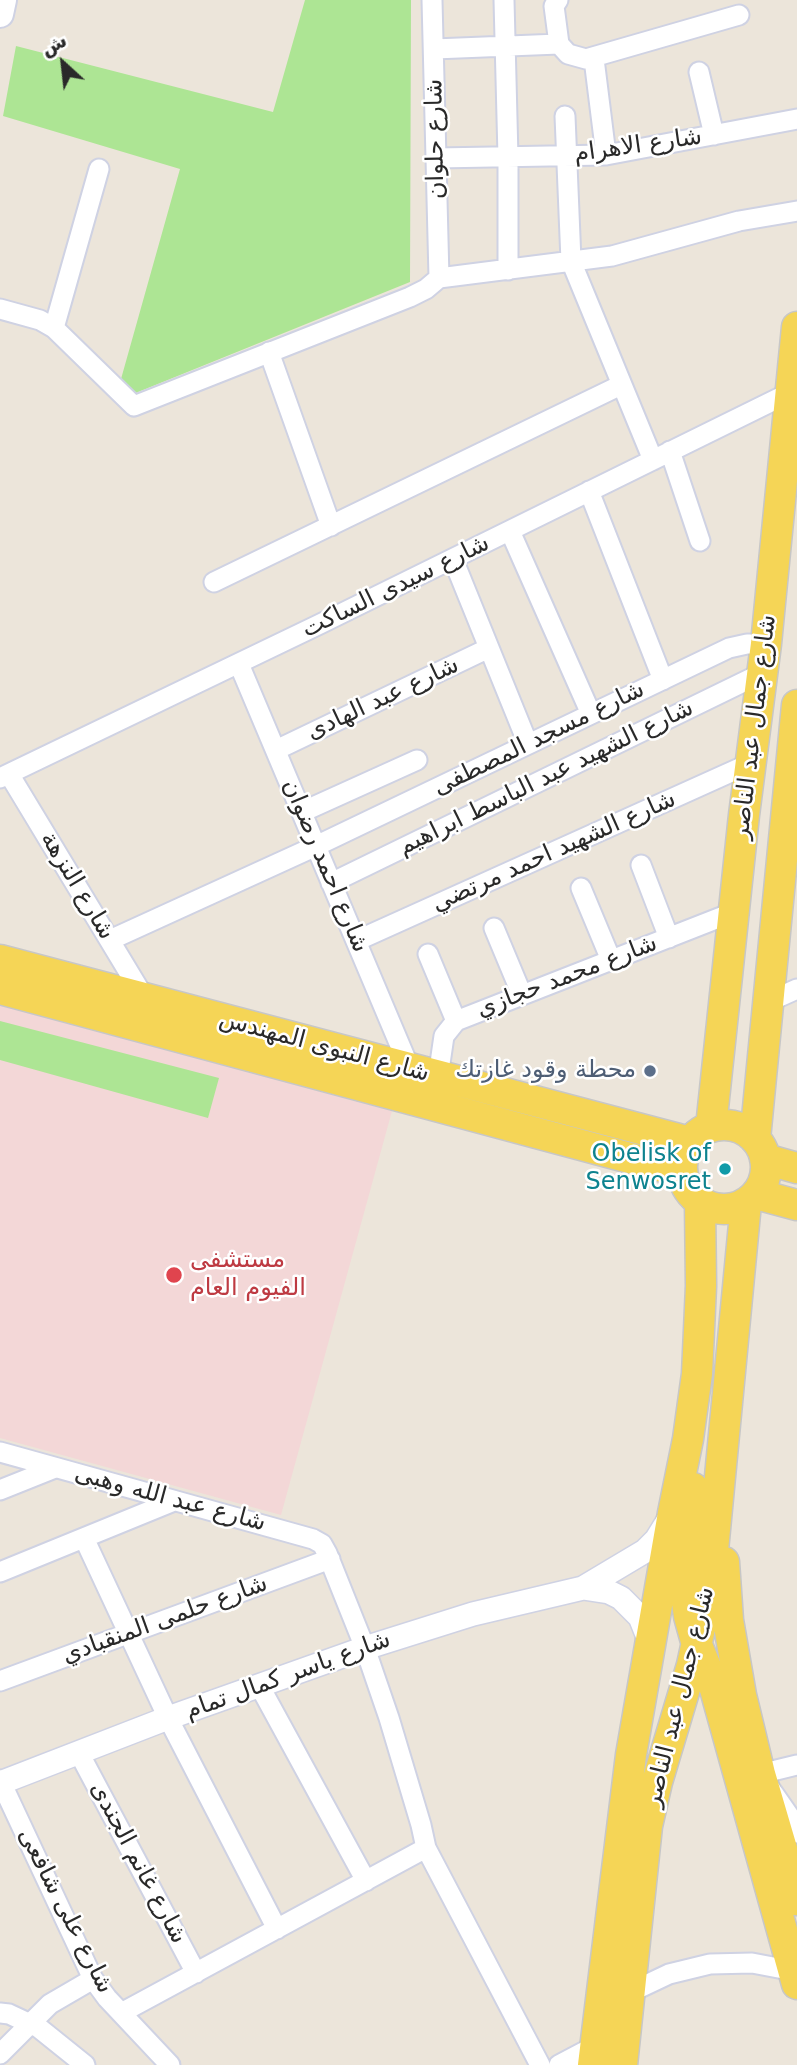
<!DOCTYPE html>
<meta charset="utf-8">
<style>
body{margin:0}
#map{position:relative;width:797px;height:2065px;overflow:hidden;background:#ece5da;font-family:"DejaVu Sans",Vazirmatn,sans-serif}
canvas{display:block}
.north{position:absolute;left:28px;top:28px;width:70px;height:70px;-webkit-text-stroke:5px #fff;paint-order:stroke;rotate:333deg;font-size:19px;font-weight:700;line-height:28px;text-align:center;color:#292929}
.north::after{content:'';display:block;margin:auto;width:24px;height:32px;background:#292929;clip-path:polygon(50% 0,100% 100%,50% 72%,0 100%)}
</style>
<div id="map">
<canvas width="797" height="2065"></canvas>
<div class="north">ش</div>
</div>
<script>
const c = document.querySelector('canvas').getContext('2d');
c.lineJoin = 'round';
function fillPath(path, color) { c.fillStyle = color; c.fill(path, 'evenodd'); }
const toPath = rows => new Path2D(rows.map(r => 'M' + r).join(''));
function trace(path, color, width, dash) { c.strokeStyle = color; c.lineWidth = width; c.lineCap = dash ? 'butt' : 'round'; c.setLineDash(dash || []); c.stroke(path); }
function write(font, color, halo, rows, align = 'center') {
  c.font = font + ' "DejaVu Sans",Vazirmatn,sans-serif'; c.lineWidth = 5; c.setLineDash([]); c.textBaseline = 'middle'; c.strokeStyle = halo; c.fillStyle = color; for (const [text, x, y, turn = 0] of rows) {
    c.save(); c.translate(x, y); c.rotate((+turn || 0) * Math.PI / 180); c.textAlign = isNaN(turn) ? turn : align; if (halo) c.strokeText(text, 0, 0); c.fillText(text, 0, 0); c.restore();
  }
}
const medical = toPath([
 [0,1004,392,1111,281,1515,0,1438]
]);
const green = toPath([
 [305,0,411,0,410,282,133,394,121,379,180,169,3,116,16,46,273,112],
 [0,1021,219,1078,208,1118,0,1060]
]);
const minor = toPath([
 [432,0,439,278],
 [504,0,508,157,508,270],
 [558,0,554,6,559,44,568,54,586,59,739,15],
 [434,49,559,44],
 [594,59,606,155],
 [699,72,714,135],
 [565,116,571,261,653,460],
 [436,158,606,155,797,119],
 [439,278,612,256,739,221,797,211],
 [0,309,40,320,54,328,134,406,410,297,426,289,439,278],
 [54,328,99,169],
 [269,352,331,526],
 [670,451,700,541],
 [589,491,663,680],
 [510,531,591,714],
 [453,559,528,744],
 [214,582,621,385],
 [239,664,410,1069],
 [276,750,489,648],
 [9,774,145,999],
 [0,778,320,624,791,392],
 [302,812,417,760],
 [641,865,669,938],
 [331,883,762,673],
 [581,888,611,960],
 [494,928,522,995],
 [110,940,316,846,729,648,747,644,766,644],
 [356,941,751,763],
 [428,954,456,1021],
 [768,1002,797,989],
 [438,1077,444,1036,456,1021,734,912],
 [0,1452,313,1539,322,1544,327,1553,365,1648,389,1718,421,1825,426,1848,540,2065],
 [0,1490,55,1468],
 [84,1538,168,1718,277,1929],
 [0,1572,174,1501],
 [0,1681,330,1559],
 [259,1685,366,1881],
 [79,1753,196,1973],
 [797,1765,760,1774,790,1817,797,1833],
 [0,1780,93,1979,107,1998,170,2065],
 [631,1992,669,1974,710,1964,752,1963,794,1971],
 [0,2013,9,2014,39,2028,85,2065],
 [121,2013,426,1848],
 [0,2054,50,2004,93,1979],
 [559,2065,595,2046]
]);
const tertiary = toPath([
 [583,1588,645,1551,656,1540,669,1519],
 [0,1783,168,1718,365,1648,473,1614,583,1588,609,1592,621,1598,640,1617,650,1642]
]);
const secondary = toPath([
 [0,14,3,0]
]);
const primary = toPath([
 [0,960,690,1142],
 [0,989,682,1172],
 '682 1167a42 42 0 1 1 84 0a42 42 0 1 1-84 0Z',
 [711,1127,744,815,766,644,797,327],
 [755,1139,797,705],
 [765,1159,797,1168],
 [756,1194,797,1205],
 [693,1488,685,1590,689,1616,697,1645,715,1689,797,1984],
 [724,1562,728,1620,741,1695,760,1774,797,1900],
 [593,2065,631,1755,673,1513,688,1439,697,1374,701,1286,700,1202],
 [622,2065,647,1826,657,1782,692,1665,710,1582,746,1203]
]);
const markers = [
 [650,1071,7,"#5c6f8a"],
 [725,1169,7,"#0f9aa8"],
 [174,1275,9,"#e0444e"]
];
const streetNames = [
 ["شارع حلوان",436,139,-91],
 ["شارع الاهرام",638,146,-8],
 ["شارع سيدى الساكت",396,587,-26],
 ["شارع عبد الهادى",383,699,-25],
 ["شارع جمال عبد الناصر",755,727,-83],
 ["شارع مسجد المصطفى",539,739,-26],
 ["شارع الشهيد عبد الباسط ابراهيم",546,778,-26],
 ["شارع الشهيد احمد مرتضي",554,852,-24],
 ["شارع احمد رضوان",325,866,67],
 ["شارع النزهة",77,886,59],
 ["شارع محمد حجازي",567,977,-21],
 ["شارع النبوى المهندس",324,1047,15],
 ["شارع عبد الله وهبى",170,1499,15],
 ["شارع حلمى المنقبادي",165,1620,-20],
 ["شارع ياسر كمال تمام",288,1676,-20],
 ["شارع جمال عبد الناصر",680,1697,-76],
 ["شارع غانم الجندى",138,1863,62],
 ["شارع على شافعى",65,1911,63]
];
const serviceNames = [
 ["محطة وقود غازتك",636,1071]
];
const cultureNames = [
 ["Obelisk of",711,1155],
 ["Senwosret",711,1183]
];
const healthNames = [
 ["مستشفى",190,1261],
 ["الفيوم العام",190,1289]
];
fillPath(medical, '#f3d7d7');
fillPath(green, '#ade594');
trace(minor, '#cfd2e3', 23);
trace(tertiary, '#cfd2e3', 26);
trace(secondary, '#cfd2e3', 30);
trace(primary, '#c7c7c7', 33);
trace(minor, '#fff', 19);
trace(tertiary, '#fff', 23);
trace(secondary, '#fff', 26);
trace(primary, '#f5d556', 30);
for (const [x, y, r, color] of markers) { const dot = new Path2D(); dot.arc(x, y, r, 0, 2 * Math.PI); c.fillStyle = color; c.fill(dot); trace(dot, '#fff', 2.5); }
write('24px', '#292929', '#fff', streetNames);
write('24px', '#4e5e75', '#fff', serviceNames, 'right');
write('24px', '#0d838f', '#fff', cultureNames, 'right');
write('24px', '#be3a42', '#fff', healthNames, 'left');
</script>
